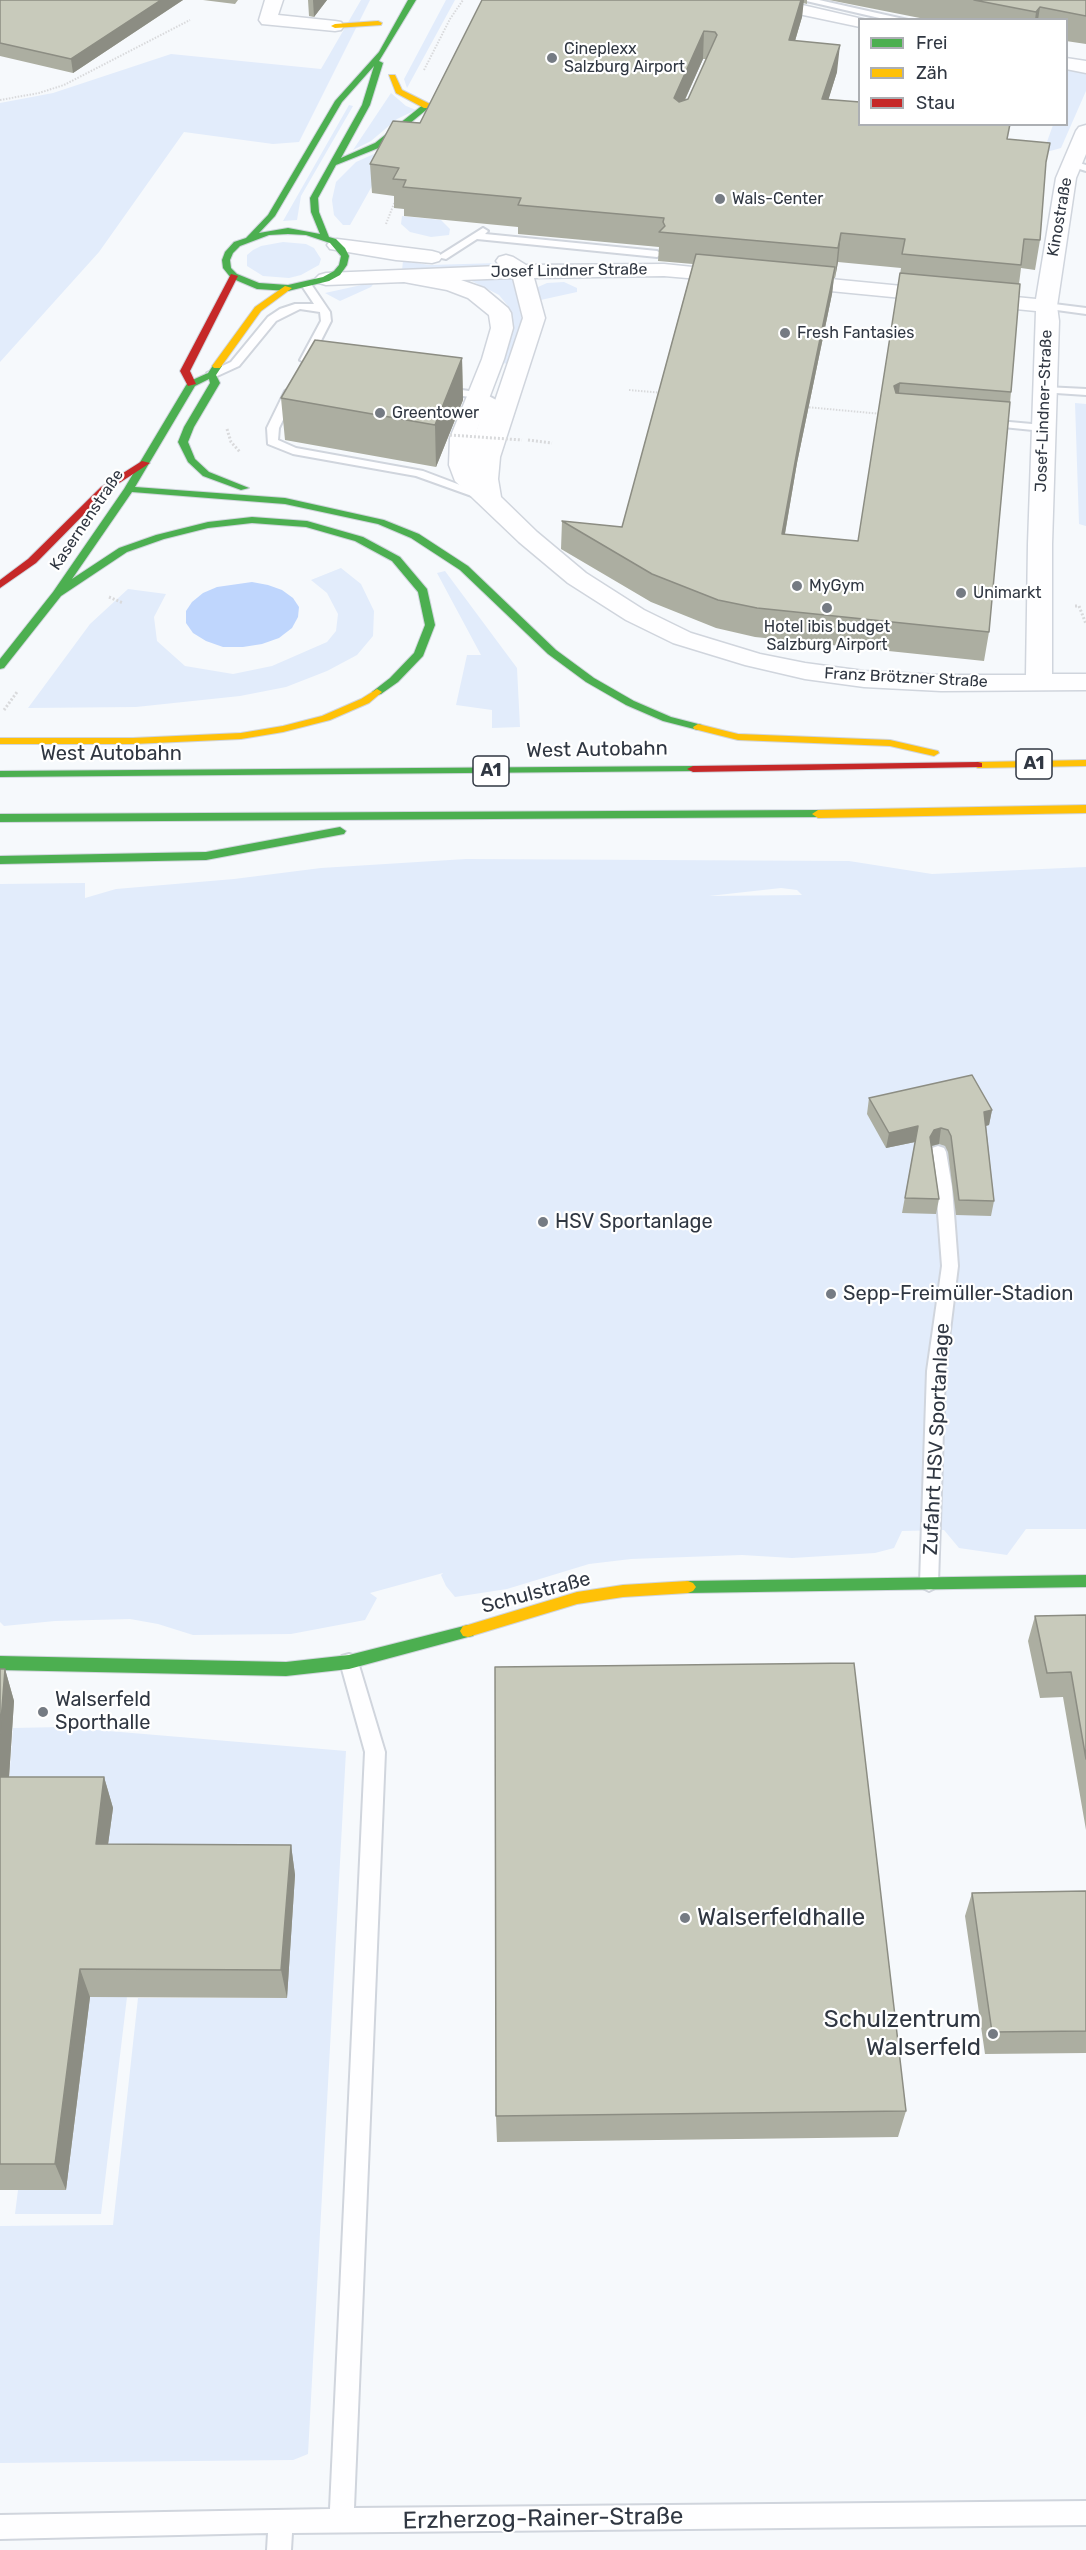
<!DOCTYPE html>
<meta charset="utf-8">
<style>
body{margin:0}
#map{position:relative;width:1086px;height:2550px;overflow:hidden;background:#f6f9fc;font-family:Rubik,sans-serif}
canvas{display:block}
.legend{position:absolute;left:858px;top:18px;width:210px;height:108px;box-sizing:border-box;background:#fff;border:2px solid #acafb3;margin:0;padding:8px 10px;list-style:none;font-size:18px;color:#303742}
.legend li{display:flex;align-items:center;gap:12px;height:30px}
.legend b{width:30px;border:2px solid #acafb3}
</style>
<div id="map">
<canvas width="1086" height="2550"></canvas>
<ul class="legend">
<li><b style="height:8px;background:#4caf50"></b>Frei</li>
<li><b style="height:8px;background:#ffc107"></b>Zäh</li>
<li><b style="height:8px;background:#c62828"></b>Stau</li>
</ul>
</div>
<script>
const c = document.querySelector('canvas').getContext('2d');
c.lineJoin = 'round';
function fillPath(path, color) { c.fillStyle = color; c.fill(path, 'evenodd'); }
const toPath = rows => new Path2D(rows.map(r => 'M' + r).join(''));
function trace(path, color, width, dash) { c.strokeStyle = color; c.lineWidth = width; c.lineCap = dash ? 'butt' : 'round'; c.setLineDash(dash || []); c.stroke(path); }
function write(font, color, halo, rows, align = 'center') {
  c.font = font + ' Rubik,sans-serif'; c.lineWidth = 4.5; c.setLineDash([]); c.textBaseline = 'middle'; c.strokeStyle = halo; c.fillStyle = color; for (const [text, x, y, turn = 0] of rows) {
    c.save(); c.translate(x, y); c.rotate((+turn || 0) * Math.PI / 180); c.textAlign = isNaN(turn) ? turn : align; if (halo) c.strokeText(text, 0, 0); c.fillText(text, 0, 0); c.restore();
  }
}
const green = toPath([
 [361,0,370,0,299,142,273,144,184,132,99,252,0,362,0,103,53,93,171,54,321,69],
 [446,0,455,0,407,88,404,79],
 [1067,66,1086,73,1086,91,1061,148,1043,153,1053,125,1066,124],
 [391,93,406,106,416,110,397,119,371,141,353,150],
 [349,105,353,106,301,196,297,220,283,221],
 [400,136,358,211,350,225,343,225,334,215,332,200,336,182,356,162,374,154],
 [402,216,441,220,450,229,449,235,431,237,410,232,401,224],
 [283,242,306,244,314,248,321,259,319,265,301,275,289,278,263,276,247,266,247,255,253,250,261,246],
 [403,261,430,265,498,263,500,265,498,267,402,270],
 [513,276,523,325,510,364,500,363,513,326,508,306,499,295,464,277],
 [375,282,371,287,340,301,325,293],
 [564,282,577,288,577,292,536,301,535,290,538,287,547,283],
 [1075,403,1086,404,1086,526,1079,524],
 [341,568,361,584,374,611,373,636,357,655,327,671,286,687,240,696,136,707,28,708,90,624,128,589,166,594,154,617,157,641,185,666,233,674,272,666,327,642,336,631,338,614,327,593,311,580],
 [445,571,517,668,520,727,492,728,492,710,456,705,467,655,481,655,437,573],
 [466,859,849,861,932,874,1086,867,1086,1529,1026,1529,1007,1555,959,1548,944,1530,902,1531,894,1548,875,1553,792,1558,742,1555,631,1559,589,1564,507,1589,455,1597,446,1586,441,1575,443,1573,370,1593,377,1598,365,1620,291,1634,193,1635,158,1624,130,1619,55,1621,4,1626,0,1622,0,884,85,883,85,898,116,889,234,879,321,868],
 [781,888,797,890,802,895,709,896],
 [61,1727,346,1751,308,2454,293,2460,0,2463,0,2226,113,2225,138,1998,286,1998,295,1875,160,1874,7,1808,13,1728],
 [90,1997,127,1997,101,2214,15,2214,18,2190,66,2190]
]);
const water = toPath([
 [252,582,268,585,282,590,293,598,299,607,298,617,292,628,279,638,262,644,243,647,223,647,206,641,193,633,186,623,186,611,192,602,203,593,217,587]
]);
const pathFar1 = toPath([
 [424,70,450,19,463,0],
 [0,100,39,93,64,85,190,20],
 [386,224,395,201],
 [629,390,664,393],
 [806,407,882,414]
]);
const path = toPath([
 [227,429,231,442,240,452],
 [528,440,552,443],
 [989,586,1005,589],
 [109,597,123,603],
 [1075,606,1079,606,1086,624],
 [4,710,17,692]
]);
const lane = toPath([
 [802,0,819,0,908,20,888,20,802,0],
 [1070,160,1086,165,1086,171,1067,165,1067,161,1070,160],
 [483,228,488,231,485,234,657,251,662,254,657,257,477,239,446,259,437,257,483,228],
 [307,283,311,284,330,312,331,321,310,362,306,363,300,360,321,321,320,312,300,309,276,321,239,366,215,377,207,377,207,373,231,362,268,317,280,309,295,304,314,304,302,286,307,283],
 [1046,303,1086,308,1086,314,1042,308,1041,306,1046,303],
 [441,387,483,393,498,401,483,447,482,465,489,476,487,478,479,478,472,472,470,465,471,447,486,402,476,398,437,392,435,390,441,387],
 [1045,387,1086,389,1086,395,1041,392,1041,388,1045,387],
 [291,388,297,391,279,428,278,440,296,448,423,471,489,496,483,500,416,476,293,454,268,444,267,428,285,391,291,388],
 [987,420,1043,425,1049,428,1043,431,983,425,981,423,987,420],
 [938,1146,944,1148,946,1152,952,1187,958,1266,945,1371,938,1583,935,1588,929,1591,923,1588,920,1583,927,1371,942,1266,936,1187,930,1152,932,1148,938,1146],
 [349,1654,356,1656,358,1662,385,1752,354,2508,1086,2501,1086,2525,292,2533,291,2550,267,2550,268,2533,0,2539,0,2515,330,2509,365,1752,340,1662,342,1656,349,1654]
]);
const street = toPath([
 [265,0,283,0,278,15,335,21,341,22,344,26,341,30,335,31,262,24,259,20,265,0],
 [747,0,781,0,867,20,860,20,860,27,756,5,750,4,747,0],
 [1066,58,1086,61,1086,73,1066,69,1066,58],
 [1086,125,1086,154,1076,178,1057,306,1059,321,1052,544,1052,674,1086,674,1086,690,941,691,864,687,805,679,745,665,673,643,626,620,568,583,519,542,455,481,449,465,450,438,482,359,491,328,489,315,468,298,447,290,404,282,326,285,319,283,315,279,319,275,326,273,500,266,496,261,499,257,506,255,513,257,526,265,664,264,741,272,745,276,741,280,734,282,664,276,534,278,545,318,500,457,498,479,501,497,537,532,586,573,644,610,691,633,760,654,805,663,864,671,941,675,1026,675,1028,544,1036,311,789,287,782,285,778,281,782,277,789,275,1036,299,1056,178,1076,131,1079,127,1086,125],
 [513,278,523,318,476,457,475,471,473,465,474,438,504,359,513,328,511,313,508,308,484,288,461,280,513,278],
 [337,239,432,251,439,253,442,257,439,261,432,263,396,260,330,249,327,245,330,241,337,239]
]);
const fast = toPath([
 [408,0,416,0,379,61,383,63,370,105,341,158,375,143,424,104,431,106,381,147,336,165,318,198,319,212,329,237,336,239,345,248,349,256,347,265,340,275,329,281,288,291,257,289,231,278,223,268,222,260,225,252,234,242,246,238,268,215,335,101,379,52,408,0],
 [374,66,362,105,310,198,311,212,320,234,288,228,259,233,275,216,342,102,374,66],
 [288,234,306,235,330,243,341,256,339,265,334,271,323,277,288,285,259,283,237,274,231,268,230,260,233,253,240,246,269,235,288,234],
 [214,364,222,366,216,375,220,383,194,427,188,442,195,459,209,472,249,488,241,490,203,476,188,462,178,442,184,427,210,383,209,379,195,386,135,487,285,498,384,520,419,534,468,566,556,650,594,678,634,701,671,717,702,725,702,729,698,730,663,721,626,705,586,682,548,654,460,570,411,538,378,524,285,504,132,492,72,579,119,548,156,535,208,522,252,517,307,521,363,537,400,557,427,589,435,625,423,656,398,682,381,694,377,695,372,692,390,678,414,653,425,625,418,592,392,561,355,541,306,527,252,523,208,528,164,539,127,552,61,596,4,668,0,669,0,659,53,592,124,489,188,382,208,373,214,364],
 [693,766,699,769,697,771,0,777,0,771,693,766],
 [818,810,822,811,822,817,0,822,0,814,818,810],
 [340,827,346,831,344,834,206,860,0,864,0,856,206,852,340,827],
 [1086,1575,1086,1587,688,1593,683,1591,680,1587,683,1583,688,1581,1086,1575],
 [468,1625,473,1626,476,1631,473,1636,468,1637,349,1669,286,1676,0,1670,0,1656,286,1662,349,1655,468,1625]
]);
const slow = toPath([
 [378,21,382,23,381,25,335,28,331,26,335,24,378,21],
 [389,75,395,75,402,90,430,104,430,108,424,108,396,93,389,75],
 [285,286,292,288,261,311,220,368,214,368,212,366,255,307,285,286],
 [377,689,382,692,369,703,330,720,283,732,241,739,133,744,0,744,0,738,133,738,241,733,283,726,322,716,361,699,377,689],
 [698,724,738,734,890,740,938,751,939,753,934,756,890,746,738,740,694,729,693,727,698,724],
 [1086,760,1086,766,978,768,972,765,978,762,1086,760],
 [1086,805,1086,813,818,818,812,814,818,810,1086,805],
 [688,1581,693,1583,696,1587,693,1591,688,1593,623,1597,577,1604,468,1637,463,1636,460,1631,463,1626,468,1625,577,1592,623,1585,688,1581]
]);
const jam = toPath([
 [231,274,238,276,190,371,196,384,188,386,180,371,231,274],
 [142,461,150,463,107,491,36,563,0,588,0,580,28,559,101,487,142,461],
 [978,762,982,763,982,767,693,772,687,769,693,766,978,762]
]);
const pathBridge = toPath([
 [450,435,522,440]
]);
const wall = toPath([
 [0,0,183,0,73,73,0,56],
 [203,0,238,0,235,4],
 [308,0,327,0,314,17,309,16],
 [482,0,807,0,807,4,803,3,802,17,795,41,837,72,828,100,1008,139,1045,173,1040,240,1035,270,1021,268,1019,284,1011,392,989,632,984,661,755,637,716,628,651,602,561,549,562,521,622,527,693,264,658,261,659,247,518,234,518,227,404,216,404,209,394,208,394,196,372,193,370,164,420,123],
 [703,59,706,59,688,99,685,100],
 [838,262,901,268,858,541,785,534,797,463,832,294,834,278,835,278],
 [829,0,1086,0,1086,44,1066,41,1066,20,930,20],
 [462,358,463,400,436,467,285,440,281,398],
 [869,1098,992,1110,989,1125,986,1126,994,1201,991,1216,956,1215,948,1152,945,1146,939,1144,932,1146,939,1199,936,1214,902,1213,915,1142,886,1148,867,1114],
 [1086,1615,1086,1830,1063,1697,1040,1698,1028,1641,1035,1616],
 [0,1669,5,1669,14,1701,9,1777,104,1777,113,1808,108,1844,291,1845,295,1875,287,1998,90,1997,66,2190,0,2190],
 [1086,1891,1086,2053,985,2054,965,1916,972,1893],
 [906,2111,898,2137,497,2142,496,2116]
]);
const shadedWall = toPath([
 [161,0,183,0,73,73,71,59],
 [313,0,327,0,314,17],
 [801,0,804,0,802,17,787,68,789,40],
 [1040,7,1038,20,1035,20,1036,12],
 [704,31,703,59,673,126,674,98],
 [840,45,837,72,820,127,822,99],
 [841,233,838,262,835,278,838,248],
 [835,267,832,294,797,463,780,562,782,534,800,435],
 [462,358,463,400,436,467,435,425],
 [900,383,897,411,894,386],
 [992,1110,989,1125,981,1127,984,1112],
 [918,1126,915,1142,886,1148,889,1133],
 [941,1128,939,1144,931,1146,930,1137,934,1130],
 [5,1669,14,1701,7,1808,0,1786,0,1734],
 [104,1777,113,1808,104,1874,96,1844],
 [291,1845,295,1875,287,1998,281,1970],
 [80,1969,90,1997,66,2190,55,2164]
]);
const building = toPath([
 [0,0,161,0,71,59,0,43,0,0],
 [482,0,801,0,789,40,840,45,822,99,860,102,860,124,1010,124,1007,139,1050,143,1046,162,1040,240,1024,239,1021,265,902,254,905,239,841,233,838,248,659,232,665,226,663,222,664,218,518,205,521,198,403,187,406,180,393,179,399,168,370,164,393,121,420,123,482,0],
 [704,31,715,32,717,35,688,99,679,102,674,98,704,31],
 [974,0,1086,0,1086,16,1040,7,1036,12,974,0],
 [696,254,835,267,800,435,782,534,858,541,900,273,1020,284,1011,392,900,383,894,386,896,393,1010,402,989,632,757,608,718,600,652,574,562,521,622,527,696,254],
 [315,340,462,358,435,425,281,398,315,340],
 [972,1075,992,1110,984,1112,994,1201,959,1200,951,1136,948,1130,941,1128,934,1130,930,1137,939,1199,905,1198,918,1126,889,1133,869,1098,972,1075],
 [1086,1615,1086,1759,1071,1672,1047,1673,1035,1616,1086,1615],
 [854,1663,906,2111,496,2116,495,1667,854,1663],
 [0,1669,5,1669,0,1734,0,1669],
 [0,1777,104,1777,96,1844,291,1845,281,1970,80,1969,55,2164,0,2164,0,1777],
 [1086,1891,1086,2031,992,2032,972,1893,1086,1891]
]);
const markers = [
 [552,58,6,"#757b83"],
 [720,199,6,"#757b83"],
 [785,333,6,"#757b83"],
 [380,413,6,"#757b83"],
 [797,586,6,"#757b83"],
 [961,593,6,"#757b83"],
 [827,608,6,"#757b83"],
 [543,1222,6,"#757b83"],
 [831,1294,6,"#757b83"],
 [43,1712,6,"#757b83"],
 [685,1918,6,"#757b83"],
 [993,2034,6,"#757b83"]
];
const farPoinames = [
 ["Cineplexx",564,49],
 ["Salzburg Airport",564,67],
 ["Wals-Center",732,199],
 ["Fresh Fantasies",797,333],
 ["Greentower",392,413],
 ["MyGym",809,586],
 ["Unimarkt",973,593],
 ["Hotel ibis budget",827,627,"center"],
 ["Salzburg Airport",827,645,"center"]
];
const farStreetnames = [
 ["Kinostraße",1060,217,-80],
 ["Josef Lindner Straße",569,271,-1],
 ["Josef-Lindner-Straße",1044,411,-88],
 ["Kasernenstraße",87,520,-56],
 ["Franz Brötzner Straße",906,678,3]
];
const shields = [
 [1034,764,36],
 [491,771,36]
];
const shieldNames = [
 ["A1",1034,764],
 ["A1",491,771]
];
const streetNames = [
 ["West Autobahn",597,750,-1],
 ["West Autobahn",111,754],
 ["Zufahrt HSV Sportanlage",937,1439,-87],
 ["Schulstraße",536,1593,-15]
];
const poiNames = [
 ["HSV Sportanlage",555,1222],
 ["Sepp-Freimüller-Stadion",843,1294],
 ["Walserfeld",55,1700],
 ["Sporthalle",55,1723]
];
const nearPoinames = [
 ["Walserfeldhalle",697,1918],
 ["Schulzentrum",981,2020,"right"],
 ["Walserfeld",981,2048,"right"]
];
const nearStreetnames = [
 ["Erzherzog-Rainer-Straße",543,2519,-1]
];
fillPath(green, '#e2ecfb');
fillPath(water, '#bfd6fd');
trace(lane, '#d0d5dd', 4);
trace(street, '#d0d5dd', 3);
trace(fast, '#d0d5dd', 2);
trace(slow, '#d0d5dd', 2);
trace(jam, '#d0d5dd', 2);
trace(pathFar1, '#d9dadc', 2, [1.5, 1.5]);
trace(path, '#d9dadc', 3, [2, 2]);
fillPath(lane, '#fefeff');
fillPath(street, '#fefeff');
fillPath(fast, '#4caf50');
fillPath(slow, '#ffc107');
fillPath(jam, '#c62828');
trace(pathBridge, '#d9dadc', 3, [2, 2]);
fillPath(wall, '#acaea1');
fillPath(shadedWall, '#8c8d83');
fillPath(building, '#c8cabb');
trace(building, '#8c8d83', 1.5);
for (const [x, y, r, color] of markers) { const dot = new Path2D(); dot.arc(x, y, r, 0, 2 * Math.PI); c.fillStyle = color; c.fill(dot); trace(dot, '#fff', 2); }
write('16px', '#303742', '#fff', farPoinames, 'left');
write('16px', '#303742', '#fff', farStreetnames);
for (const [x, y, w] of shields) { const box = new Path2D(); box.roundRect(x - w / 2, y - 15, w, 30, 4.5); c.fillStyle = '#fff'; c.fill(box); trace(box, '#303742', 1.5); }
write('bold 18px', '#303742', null, shieldNames);
write('20px', '#303742', '#fff', streetNames);
write('20px', '#303742', '#fff', poiNames, 'left');
write('24px', '#303742', '#fff', nearPoinames, 'left');
write('24px', '#303742', '#fff', nearStreetnames);
</script>
